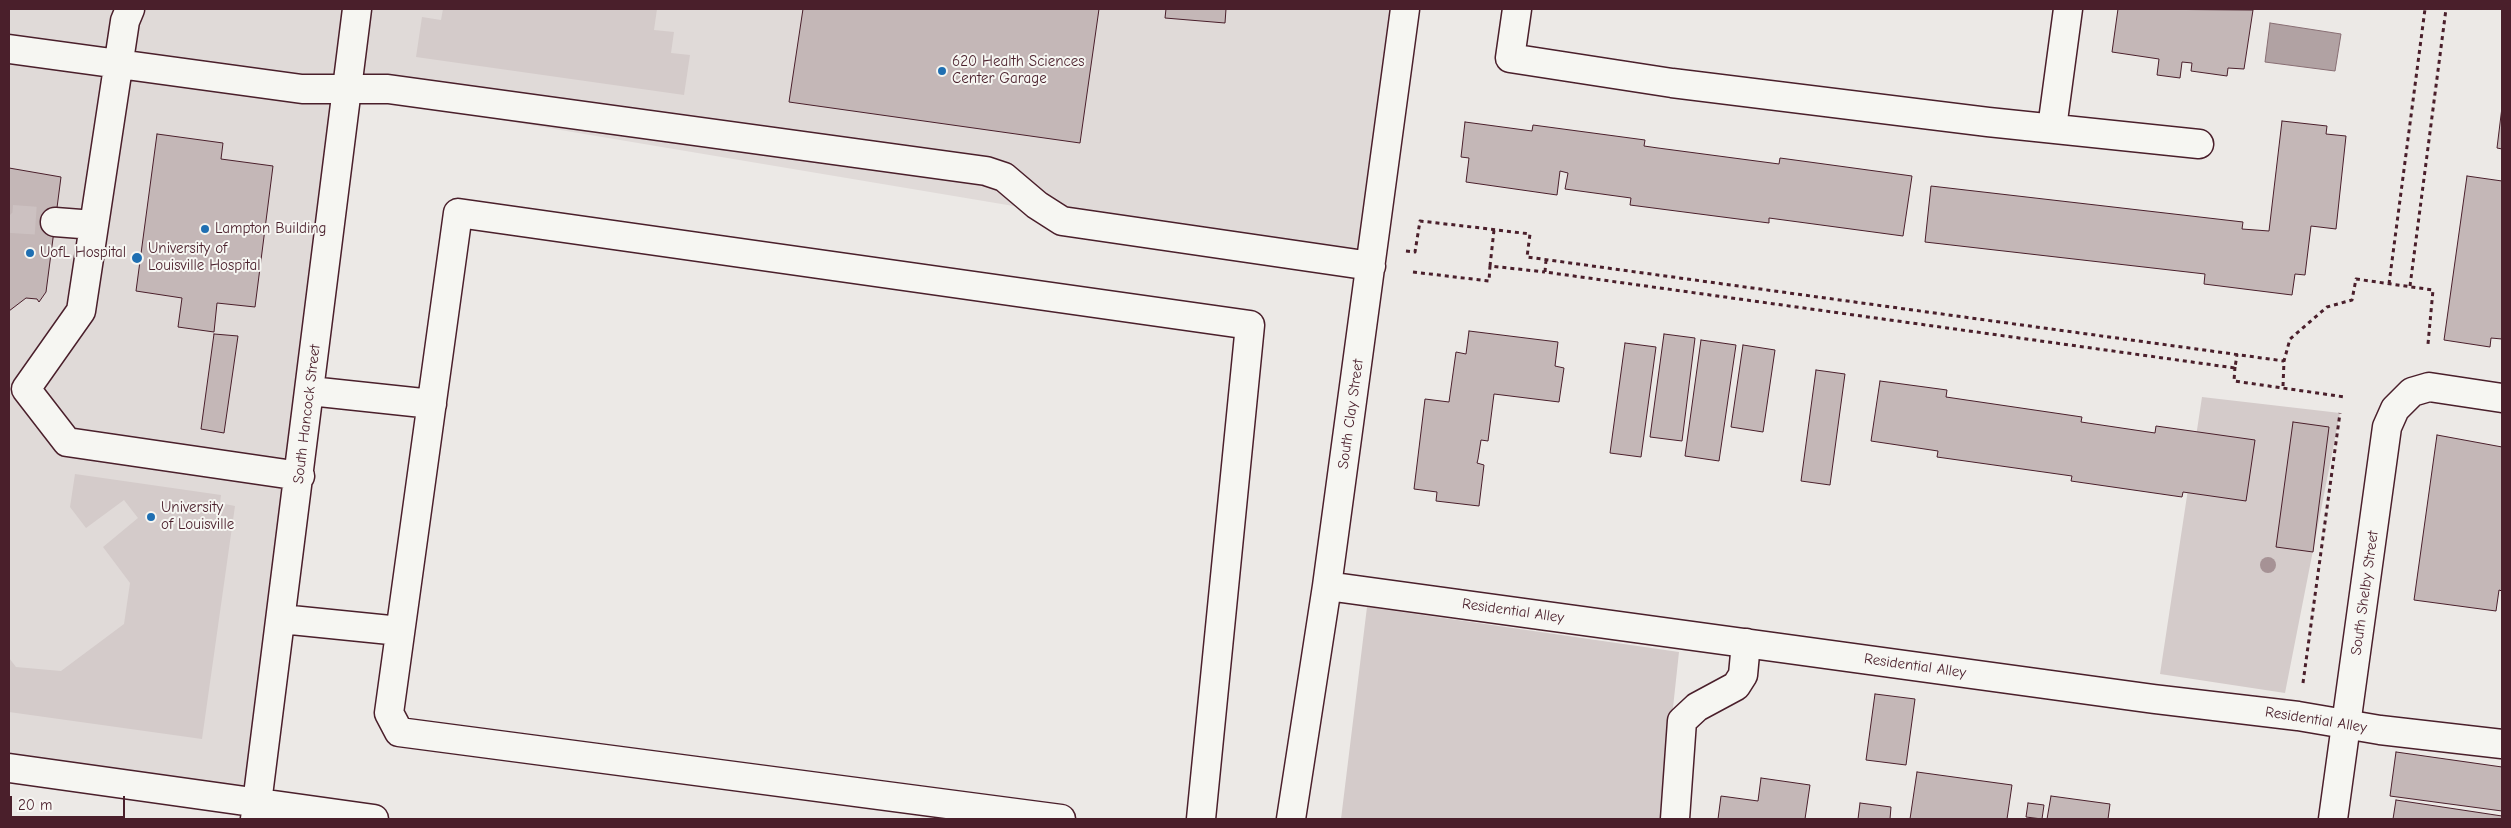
<!DOCTYPE html>
<style>
body{margin:0}
#map{position:relative;width:2511px;height:828px;overflow:hidden;background:#ece9e6;font-family:"Comic Neue",sans-serif}
canvas{display:block}
.frame{position:absolute;inset:0;border:10px solid #4a1f2b;pointer-events:none}
.scale{position:absolute;left:10px;top:796px;width:115px;height:22px;box-sizing:border-box;border:2px solid #4a1f2b;border-top:0;padding-left:6px;font-size:15px;line-height:18px;white-space:nowrap;color:#4a1f2b;-webkit-text-stroke:4px #f6f6f2;paint-order:stroke}
</style>
<div id="map">
<canvas width="2511" height="828"></canvas>
<div class="frame"></div>
<div class="scale">20 m</div>
</div>
<script>
const c = document.querySelector('canvas').getContext('2d');
c.lineJoin = 'round';
function fillPath(path, color) { c.fillStyle = color; c.fill(path, 'evenodd'); }
const toPath = rows => new Path2D(rows.map(r => 'M' + r).join(''));
function trace(path, color, width, dash) { c.strokeStyle = color; c.lineWidth = width; c.lineCap = dash ? 'butt' : 'round'; c.setLineDash(dash || []); c.stroke(path); }
function write(font, color, halo, rows, align = 'center') {
  c.font = font + ' "Comic Neue",sans-serif'; c.lineWidth = 4; c.setLineDash([]); c.textBaseline = 'middle'; c.strokeStyle = halo; c.fillStyle = color; for (const [text, x, y, turn = 0] of rows) {
    c.save(); c.translate(x, y); c.rotate((+turn || 0) * Math.PI / 180); c.textAlign = isNaN(turn) ? turn : align; if (halo) c.strokeText(text, 0, 0); c.fillText(text, 0, 0); c.restore();
  }
}
const built = toPath([
 [9,9,1405,9,1371,266,346,94,258,803,9,768]
]);
const green = toPath([
 [443,9,657,9,654,30,674,32,671,53,690,55,684,95,416,57,422,17,441,20],
 [2202,397,2340,413,2285,693,2160,674],
 [75,474,221,495,220,503,235,506,202,739,9,712,9,658,16,667,61,671,124,624,130,583,103,547,138,518,124,500,86,528,70,507],
 [1367,607,1679,652,1661,819,1341,819]
]);
const water = toPath([
 [2270,23,2341,34,2335,71,2265,62,2270,23]
]);
const building = toPath([
 [803,9,1099,9,1080,143,789,102,803,9],
 [1166,9,1226,9,1225,23,1165,18,1166,9],
 [2118,9,2253,10,2244,69,2228,68,2227,76,2191,71,2192,63,2182,62,2180,78,2157,75,2159,59,2112,52,2118,9],
 [2502,107,2502,149,2497,148,2502,107],
 [2282,121,2327,126,2326,134,2346,136,2336,229,2311,226,2305,275,2295,274,2292,295,2204,284,2205,274,1925,242,1931,186,2243,222,2242,229,2269,231,2282,121],
 [1465,122,1532,131,1533,125,1645,140,1644,146,1658,148,1779,164,1780,158,1912,176,1903,236,1769,218,1769,223,1630,205,1631,198,1565,189,1568,173,1560,171,1557,195,1466,182,1469,158,1461,157,1465,122],
 [157,134,223,143,221,159,273,166,255,307,217,303,214,332,178,327,182,298,136,291,157,134],
 [9,168,61,177,46,292,39,302,37,299,26,298,9,311,9,168],
 [2467,176,2502,181,2502,339,2491,338,2490,347,2444,340,2467,176],
 [1469,331,1558,342,1555,366,1564,368,1559,402,1494,394,1488,441,1481,440,1478,459,1477,463,1484,465,1479,506,1436,501,1437,492,1414,489,1425,399,1449,402,1456,352,1466,354,1469,331],
 [214,334,238,336,224,433,201,429,214,334],
 [1664,334,1695,338,1682,441,1650,437,1664,334],
 [1701,340,1736,345,1719,461,1685,456,1701,340],
 [1625,343,1656,347,1641,457,1610,453,1625,343],
 [1743,345,1775,350,1763,432,1731,427,1743,345],
 [1816,370,1845,374,1830,485,1801,481,1816,370],
 [1880,381,1947,390,1946,397,2082,417,2081,422,2155,433,2156,426,2255,440,2246,501,2183,492,2182,497,2071,481,2072,476,1937,457,1938,451,1871,441,1880,381],
 [2293,422,2329,427,2313,552,2276,547,2293,422],
 [2437,435,2502,447,2502,591,2499,590,2496,611,2414,600,2437,435],
 [1875,694,1915,699,1906,765,1866,760,1875,694],
 [2396,752,2502,767,2502,811,2390,796,2396,752],
 [1917,772,2012,785,2007,819,1910,819,1917,772],
 [1761,778,1810,785,1805,819,1718,819,1721,796,1758,801,1761,778],
 [2051,796,2110,804,2108,819,2047,819,2051,796],
 [2396,800,2502,816,2502,819,2393,819,2396,800],
 [1860,803,1891,807,1890,819,1858,819,1860,803],
 [2028,803,2044,805,2042,819,2026,817,2028,803]
]);
const minorTunnel = toPath([
 [9,216,12,219,55,222]
]);
const path = toPath([
 [1406,251,1415,252,1420,221,1481,228,1530,234,1527,257,2284,361],
 [1546,260,1545,272,2235,368,2237,354],
 [1490,266,1494,230],
 [1413,272,1489,281,1490,266,1545,272],
 [2389,284,2425,9],
 [2410,286,2446,9],
 [2235,367,2234,381,2345,397],
 [2283,386,2284,361,2290,339,2327,307,2352,300,2356,279,2433,290,2428,344],
 [2303,683,2340,413]
]);
const minor = toPath([
 [130,9,125,21,81,311,26,389,67,442,300,476],
 [1517,9,1510,58,1672,83,1988,122,2199,144],
 [9,49,302,89,388,89,986,171,1004,177,1037,205,1062,221,1371,266],
 [2052,128,2068,9],
 [55,222,94,225],
 [310,391,432,404],
 [1327,586,2154,699,2298,716,2380,730,2502,744],
 [281,619,400,631],
 [9,768,374,819],
 [255,819,357,9],
 [1061,819,399,732,389,713,458,213,1250,325,1201,819],
 [1291,819,1327,586,1405,9],
 [1675,819,1682,721,1697,707,1736,686,1743,675,1746,643],
 [2333,819,2387,427,2395,409,2412,392,2429,387,2502,398]
]);
const trees = [
 [2268,565]
];
const markers = [
 [942,71,5,"#1f6fb2"],
 [205,229,5,"#1f6fb2"],
 [30,253,5,"#1f6fb2"],
 [137,258,6,"#1f6fb2"],
 [151,517,5,"#1f6fb2"]
];
const poiNames = [
 ["620 Health Sciences",952,62],
 ["Center Garage",952,79],
 ["Lampton Building",215,229],
 ["University of",148,249],
 ["Louisville Hospital",148,266],
 ["UofL Hospital",40,253],
 ["University",161,508],
 ["of Louisville",161,525]
];
const streetNames = [
 ["South Hancock Street",307,414,-83],
 ["South Clay Street",1351,414,-82],
 ["South Shelby Street",2365,593,-82],
 ["Residential Alley",1513,611,8],
 ["Residential Alley",1915,666,8],
 ["Residential Alley",2316,720,9]
];
fillPath(built, '#e0dad8');
fillPath(green, '#d4cbca');
fillPath(water, '#b1a2a3');
trace(water, '#886e73', 1);
fillPath(building, '#c4b7b7');
trace(building, '#4a1f2b', 1);
trace(minorTunnel, '#ccc1c1', 28, [28, 14]);
trace(minor, '#4a1f2b', 31);
trace(path, '#4a1f2b', 3, [4, 4]);
trace(minor, '#f6f6f2', 28);
c.fillStyle = '#a69295';
for (const [x, y] of trees) { c.beginPath(); c.arc(x, y, 8, 0, 2 * Math.PI); c.fill(); }
for (const [x, y, r, color] of markers) { const dot = new Path2D(); dot.arc(x, y, r, 0, 2 * Math.PI); c.fillStyle = color; c.fill(dot); trace(dot, '#f6f6f2', 2); }
write('15px', '#4a1f2b', '#f6f6f2', poiNames, 'left');
write('15px', '#4a1f2b', '#f6f6f2', streetNames);
</script>
